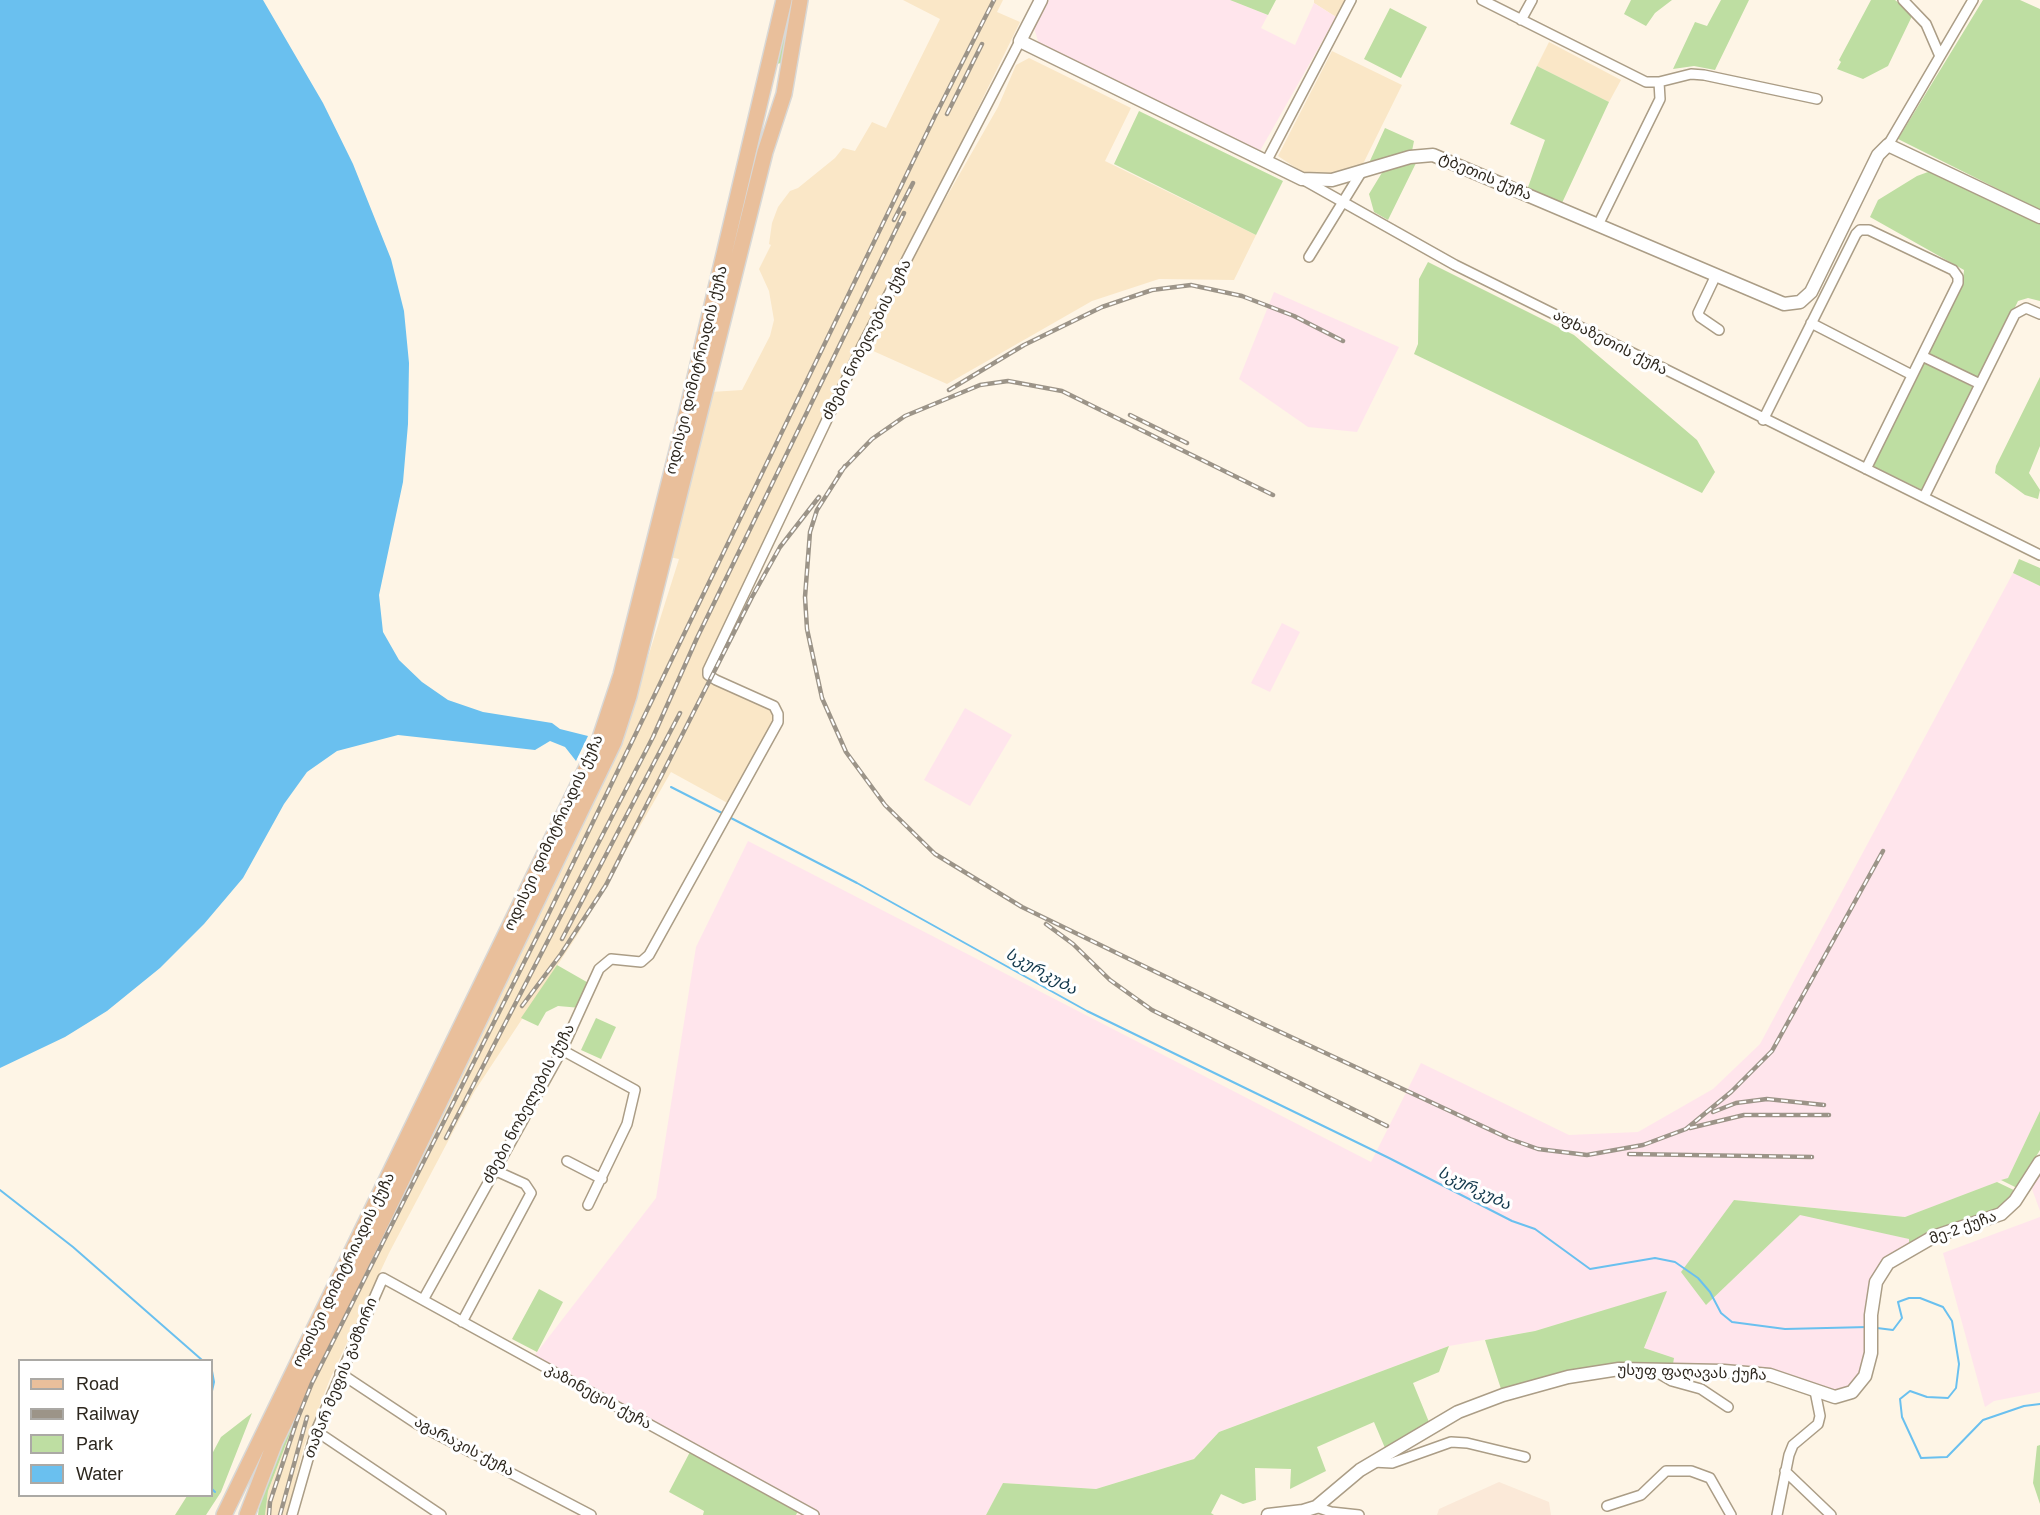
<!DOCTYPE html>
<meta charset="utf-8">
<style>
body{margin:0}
#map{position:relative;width:2040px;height:1515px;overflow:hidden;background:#fef5e6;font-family:Arial,sans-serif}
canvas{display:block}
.legend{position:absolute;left:18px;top:1359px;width:195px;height:138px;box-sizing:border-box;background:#fff;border:2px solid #aba9a5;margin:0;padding:8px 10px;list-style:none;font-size:18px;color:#2d271e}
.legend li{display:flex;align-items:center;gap:12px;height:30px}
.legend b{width:30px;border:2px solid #aba9a5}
</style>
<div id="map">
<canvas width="2040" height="1515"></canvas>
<ul class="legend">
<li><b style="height:8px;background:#e9bf9b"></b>Road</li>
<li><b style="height:8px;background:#9c9488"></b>Railway</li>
<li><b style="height:16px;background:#bedea2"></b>Park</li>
<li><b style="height:16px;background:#6ac0ef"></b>Water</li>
</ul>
</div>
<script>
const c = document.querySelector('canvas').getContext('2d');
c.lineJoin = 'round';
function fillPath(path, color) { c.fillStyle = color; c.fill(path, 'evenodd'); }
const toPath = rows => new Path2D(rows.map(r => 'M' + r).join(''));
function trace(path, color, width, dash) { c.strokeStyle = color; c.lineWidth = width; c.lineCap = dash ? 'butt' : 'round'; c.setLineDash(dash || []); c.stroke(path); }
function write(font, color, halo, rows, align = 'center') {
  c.font = font + ' Arial,"Noto Sans Georgian",sans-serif'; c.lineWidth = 6; c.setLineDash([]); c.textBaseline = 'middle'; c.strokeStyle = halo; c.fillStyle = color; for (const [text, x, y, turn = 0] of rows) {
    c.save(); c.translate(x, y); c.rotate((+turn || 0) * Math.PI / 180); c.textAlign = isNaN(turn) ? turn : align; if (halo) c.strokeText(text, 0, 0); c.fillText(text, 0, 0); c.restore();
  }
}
const built = toPath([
 [903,0,1003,0,997,12,1020,22,868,334,998,107,1016,65,1029,58,1131,108,1105,161,1256,235,1234,280,1159,279,1092,301,947,384,862,346,708,675,774,706,778,714,733,806,671,772,578,934,474,1092,389,1253,330,1379,304,1446,287,1515,265,1515,268,1491,313,1374,623,736,679,559,669,557,711,392,742,390,770,336,774,320,769,291,759,269,771,245,769,244,772,223,778,207,790,191,798,188,835,158,843,148,855,151,872,122,886,128,940,19],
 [1314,0,1345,0,1336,17,1314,3],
 [1549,42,1621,80,1609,102,1537,66],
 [1332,51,1402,85,1361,168,1339,175,1319,176,1302,172,1278,156]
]);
const industrial = toPath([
 [1049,0,1230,0,1268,15,1261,28,1295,45,1314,3,1336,17,1260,151,1124,88,1039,44,1034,28],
 [1274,292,1399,347,1357,432,1308,427,1239,379],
 [2013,573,2040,586,2040,1111,2008,1178,1906,1217,1734,1200,1706,1305,1800,1214,1910,1239,1909,1249,1876,1282,1865,1376,1835,1397,1790,1380,1672,1370,1644,1349,1666,1292,1535,1331,1449,1346,1219,1432,1194,1459,1096,1489,1003,1483,986,1515,814,1515,531,1360,656,1198,696,947,748,841,1371,1162,1421,1063,1569,1135,1638,1132,1713,1089,1760,1044],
 [1282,623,1300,632,1270,692,1251,683],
 [965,708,1012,735,970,806,924,780],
 [2040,1174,2040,1211,2032,1189],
 [2040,1217,2040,1392,1994,1401,1985,1407,1943,1253]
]);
const education = toPath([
 [1499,1482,1549,1502,1551,1515,1437,1515,1439,1509]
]);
const green = toPath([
 [791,0,794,0,781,63,777,64],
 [1230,0,1276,0,1268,15],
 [1631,0,1672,0,1655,13,1646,26,1624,14],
 [1721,0,1749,0,1715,70,1694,66,1673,69,1695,22,1707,26],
 [1871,0,1895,0,1913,14,1888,66,1863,79,1837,69,1841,62,1839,60],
 [1983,0,2020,0,2040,9,2040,210,1898,139],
 [1390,8,1427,27,1401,78,1364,59],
 [1537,66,1609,102,1562,203,1527,190,1545,140,1510,124],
 [1139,111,1283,181,1256,235,1114,164],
 [1385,128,1414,141,1412,151,1369,163],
 [1416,163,1388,220,1374,212,1369,194,1383,171],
 [1939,168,2040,217,2040,301,2028,298,2018,301,1979,382,1924,354,1963,280,1964,270,1870,217,1878,200,1917,176],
 [1428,262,1574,335,1697,440,1715,472,1702,493,1414,354,1418,344,1419,279],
 [1922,362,1975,388,1924,491,1871,465],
 [2040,377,2040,446,2029,473,2040,490,2038,499,2025,495,1995,473,1996,466],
 [2019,559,2040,568,2040,586,2013,573],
 [557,965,592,985,581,1008,558,1006,546,1012,538,1026,521,1018],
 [596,1018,616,1027,601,1059,581,1050],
 [2040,1111,2040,1150,2017,1188,2001,1180,2008,1178],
 [1997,1182,2020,1193,2007,1210,1909,1249,1909,1239,1800,1215,1706,1305,1681,1272,1734,1200,1905,1217],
 [539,1289,563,1302,537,1352,512,1339],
 [1667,1291,1644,1348,1674,1358,1672,1370,1636,1368,1503,1395,1485,1340,1535,1331],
 [1449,1346,1439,1372,1413,1383,1431,1427,1388,1455,1374,1422,1317,1447,1326,1471,1290,1489,1291,1469,1255,1468,1256,1500,1243,1504,1221,1494,1211,1513,1214,1515,986,1515,1003,1483,1096,1489,1194,1459,1219,1432],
 [313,1374,268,1491,265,1515,258,1515,260,1498,286,1430],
 [252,1413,221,1492,206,1515,175,1515,187,1496,212,1496,212,1454,221,1437],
 [2040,1445,2040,1504,2033,1483,2037,1446],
 [691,1450,798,1511,796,1515,703,1515,704,1511,669,1492]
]);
const water = toPath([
 [0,0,263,0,323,103,353,164,391,259,404,311,409,363,408,424,403,482,379,595,383,632,399,660,422,682,448,700,483,712,552,723,560,729,588,736,576,761,565,747,550,741,535,750,398,735,337,751,307,772,284,804,243,878,204,924,160,968,107,1011,65,1037,0,1068]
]);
const stream = toPath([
 [671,787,724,814],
 [729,817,857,883,1087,1011,1389,1158,1512,1221,1535,1229,1590,1269,1655,1258,1675,1262,1698,1278,1710,1292,1721,1313,1732,1322,1785,1329,1868,1327],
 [0,1190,73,1247,202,1360],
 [1877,1328,1893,1330,1902,1318,1898,1302,1909,1298,1920,1298,1943,1307,1952,1321,1959,1364,1956,1388,1948,1398,1927,1397,1910,1391,1900,1399,1902,1417,1921,1458,1947,1457,1983,1420,2024,1406,2040,1404],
 [212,1371,214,1382,212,1391],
 [212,1489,215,1492]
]);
const minor = toPath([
 [1482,0,1646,82,1659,82,1691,74,1704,75,1817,99],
 [1903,0,1926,24,1939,54],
 [1521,20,1532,0],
 [1888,145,1973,0],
 [1266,162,1351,0],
 [1302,179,1455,265,2040,555],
 [1598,225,1660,99,1659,82],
 [1309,257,1362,171],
 [1716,275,1698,313,1700,317,1719,330],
 [1811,323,1912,375],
 [1922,356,1980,384],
 [1763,420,1856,234,1860,230,1869,230,1953,270,1958,277,1958,283,1866,469],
 [1924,497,2015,314,2026,308,2040,314],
 [562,1050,635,1090,627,1124,588,1205],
 [567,1161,602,1179],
 [423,1300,562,1050,599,969,611,959,641,962,649,955,778,722,778,714,774,706,716,680,708,675,708,670,862,346,1020,41],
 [462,1322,531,1193,525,1184,494,1170],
 [1653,1370,1672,1381,1701,1389,1728,1407],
 [340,1373,417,1424,591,1515],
 [316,1431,441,1515],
 [1373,1462,1392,1463,1451,1442,1467,1443,1525,1457],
 [1785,1471,1831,1515],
 [1607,1506,1641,1495,1666,1471,1691,1471,1710,1478,1731,1515],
 [1316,1507,1331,1512,1359,1515],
 [292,1515,316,1431,383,1278,814,1515],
 [1777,1515,1789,1455,1793,1445,1818,1424,1820,1416,1815,1391]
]);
const tertiary = toPath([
 [1041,0,1020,41,1302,179,1332,180,1410,157,1433,155,1784,304,1800,302,1811,292,1878,155,1888,145,2040,217],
 [1268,1515,1303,1511,1316,1507,1360,1470,1458,1412,1503,1395,1568,1377,1619,1369,1724,1371,1770,1375,1835,1397,1852,1392,1865,1376,1871,1353,1871,1315,1876,1282,1888,1263,1933,1237,2001,1214,2015,1201,2040,1162]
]);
const primary = toPath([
 [224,1515,598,744,621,675,688,407,784,0],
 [247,1515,275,1442,614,742,629,696,765,152,784,94,800,0]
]);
const rail = toPath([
 [947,114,982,44],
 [894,220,913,183],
 [949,390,1024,345,1102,307,1152,290,1191,285,1242,296,1294,316,1343,341],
 [1130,415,1187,443],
 [845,466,817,510,810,532,805,597,807,629,822,698,846,752,885,805,935,854,1022,907,1261,1023,1510,1139,1538,1149,1587,1155,1643,1145,1686,1129,1731,1092,1772,1051,1883,851],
 [840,472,872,439,905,416,980,385,1008,381,1062,391,1273,495],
 [1046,924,1073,944,1110,980,1152,1010,1387,1126],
 [562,939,680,713],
 [522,1006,561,954,606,885,752,597,780,547,819,497],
 [1713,1112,1736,1103,1767,1099,1824,1105],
 [1690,1128,1744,1115,1829,1115],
 [446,1138,653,737,697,638,904,213],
 [1629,1154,1812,1157],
 [269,1515,270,1502,297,1420,312,1383,546,919,935,116,994,0],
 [280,1515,307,1417]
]);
const streetNames = [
 ["ტბეთის ქუჩა",1485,177,23],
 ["ძმები ნობელების ქუჩა",867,340,-63],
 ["აფხაზეთის ქუჩა",1610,343,27],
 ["ოდისეი დიმიტრიადის ქუჩა",697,370,-76],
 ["ოდისეი დიმიტრიადის ქუჩა",554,833,-65],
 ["ძმები ნობელების ქუჩა",529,1104,-62],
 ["მე-2 ქუჩა",1963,1228,-20],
 ["ოდისეი დიმიტრიადის ქუჩა",344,1270,-64],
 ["უსუფ ფაღავას ქუჩა",1692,1373,2],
 ["თამარ მეფის გამზირი",341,1378,-68],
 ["კაზინეცის ქუჩა",598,1397,29],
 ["აგარაკის ქუჩა",464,1447,28]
];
const waterNames = [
 ["სკურკუბა",1041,972,29],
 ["სკურკუბა",1474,1189,26]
];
fillPath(built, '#fae7c7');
fillPath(industrial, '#ffe5ec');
fillPath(education, '#fbe9d8');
fillPath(green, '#bedea2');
fillPath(water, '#6ac0ef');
trace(stream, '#6ac0ef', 2);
trace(minor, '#ab9d86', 12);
trace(tertiary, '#ab9d86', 15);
trace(primary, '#d9d8d6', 18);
trace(minor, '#fff', 9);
trace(tertiary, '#fff', 12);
trace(primary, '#e9bf9b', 15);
trace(rail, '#9c9488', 4.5);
trace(rail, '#fff', 2, [7]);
write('15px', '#2d271e', '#fff', streetNames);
write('italic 16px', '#12384c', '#fff', waterNames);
</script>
